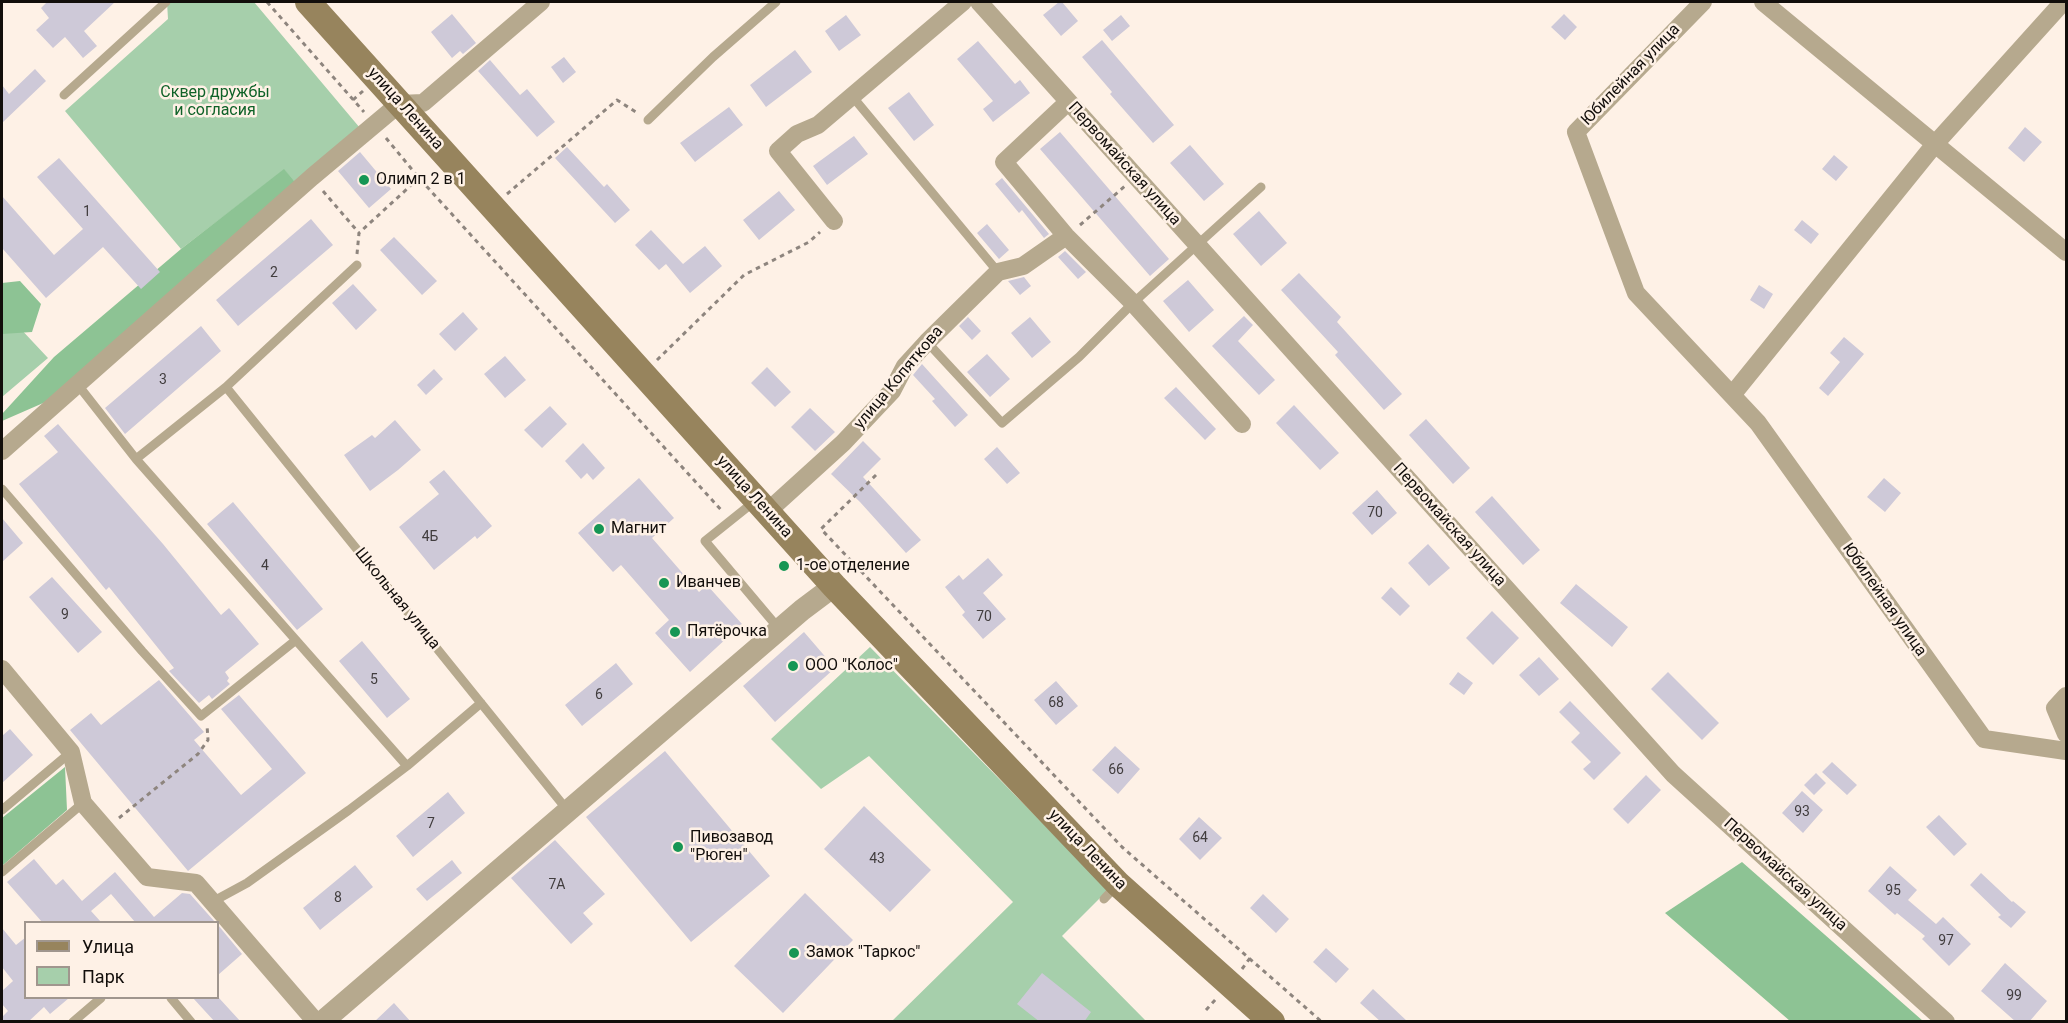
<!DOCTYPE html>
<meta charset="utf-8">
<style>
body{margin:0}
#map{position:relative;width:2068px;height:1023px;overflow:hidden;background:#fef1e6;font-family:Roboto,sans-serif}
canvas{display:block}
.frame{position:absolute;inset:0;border:3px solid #120e0b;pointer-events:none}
.legend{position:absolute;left:24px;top:921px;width:195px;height:78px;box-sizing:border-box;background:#fef1e6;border:2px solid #a0968e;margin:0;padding:8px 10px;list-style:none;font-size:18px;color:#120e0b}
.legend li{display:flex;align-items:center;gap:12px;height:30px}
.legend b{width:30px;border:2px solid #a0968e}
</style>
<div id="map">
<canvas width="2068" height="1023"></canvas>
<div class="frame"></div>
<ul class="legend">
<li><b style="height:8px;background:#97845d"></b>Улица</li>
<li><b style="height:16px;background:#a6cfab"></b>Парк</li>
</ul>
</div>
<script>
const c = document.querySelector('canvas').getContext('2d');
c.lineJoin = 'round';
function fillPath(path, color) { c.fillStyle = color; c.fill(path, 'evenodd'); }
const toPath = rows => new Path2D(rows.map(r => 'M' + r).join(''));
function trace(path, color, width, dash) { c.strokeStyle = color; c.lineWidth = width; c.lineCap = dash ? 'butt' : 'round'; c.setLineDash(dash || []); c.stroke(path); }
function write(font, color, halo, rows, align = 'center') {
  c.font = font + ' Roboto,sans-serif'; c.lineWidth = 5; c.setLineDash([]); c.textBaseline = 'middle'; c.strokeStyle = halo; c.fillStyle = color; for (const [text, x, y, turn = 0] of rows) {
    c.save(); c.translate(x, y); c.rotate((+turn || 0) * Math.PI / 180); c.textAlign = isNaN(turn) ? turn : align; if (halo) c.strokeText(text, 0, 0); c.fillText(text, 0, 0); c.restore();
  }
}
const green = toPath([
 [167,2,254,2,360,128,296,183,284,170,181,249,65,111,168,19],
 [2,309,48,358,2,397],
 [870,647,1108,890,1062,936,1146,1021,892,1021,1013,902,869,756,821,789,771,739]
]);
const forest = toPath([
 [284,169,296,183,57,397,2,421,2,414,54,357,181,249],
 [20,281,41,304,32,332,2,334,2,283],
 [65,767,67,810,2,866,2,818],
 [1742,862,1923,1021,1790,1021,1665,913]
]);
const building = toPath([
 [47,2,115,2,84,31,97,46,83,58,65,37,53,48,36,30,49,18,41,8],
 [1059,2,1062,2,1078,21,1061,36,1043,15],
 [452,14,476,43,463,54,460,51,452,58,431,32],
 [1564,14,1577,27,1565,40,1551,27],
 [846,15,861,35,839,51,825,31],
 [1121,15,1130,26,1112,41,1103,30],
 [1102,40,1174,125,1153,143,1110,94,1112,92,1082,57],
 [978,41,1015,84,1020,80,1030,93,993,122,983,109,993,101,957,59],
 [795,50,812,72,766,107,750,85],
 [564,57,576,72,563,83,551,67],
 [490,60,520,95,527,89,555,122,537,137,478,71],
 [35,69,46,81,2,123,2,85,9,94],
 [909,92,934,125,914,141,888,108],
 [729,107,743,125,695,162,680,143],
 [2025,127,2042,142,2024,162,2008,148],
 [1060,132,1169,259,1150,276,1040,149],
 [854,136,868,154,827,185,813,166],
 [1190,145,1224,184,1204,201,1170,163],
 [567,147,604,187,607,184,630,210,615,223,555,158],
 [360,152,391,189,369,208,338,171],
 [1834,155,1848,167,1836,181,1822,169],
 [59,158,160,272,141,289,103,247,46,298,2,248,2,196,54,255,83,229,37,177],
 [1002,178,1049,234,1044,238,1022,210,1019,213,995,184],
 [779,191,795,210,759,240,743,220],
 [1259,211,1287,243,1261,266,1233,234],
 [311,219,333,245,238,326,216,300],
 [1802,220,1819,234,1811,244,1794,230],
 [987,224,1009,250,999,259,977,233],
 [651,230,683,264,705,246,722,266,690,293,666,264,659,270,635,245],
 [394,237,437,281,422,295,380,250],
 [1065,251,1086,272,1078,279,1058,257],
 [1299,273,1341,317,1337,322,1402,394,1384,410,1335,355,1338,352,1281,290],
 [1024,277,1031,286,1020,295,1008,281],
 [1188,280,1214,310,1189,332,1163,301],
 [353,284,377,310,356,330,332,303],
 [1759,285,1773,294,1764,309,1750,300],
 [463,312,478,329,455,351,439,334],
 [1244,316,1253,325,1238,341,1275,380,1259,395,1212,346],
 [968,317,981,331,972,340,959,326],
 [1030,317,1051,342,1032,358,1011,333],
 [201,326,221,351,125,434,105,408],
 [1844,337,1864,354,1828,396,1819,388,1840,362,1830,353],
 [987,354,1010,379,990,397,967,372],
 [505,356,526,380,505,398,484,374],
 [922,364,968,415,955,427,932,401,935,399,913,375],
 [767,367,791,392,775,407,751,383],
 [434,369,443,379,426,395,417,385],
 [1176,387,1216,429,1205,440,1164,398],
 [1294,405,1339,453,1320,470,1276,423],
 [550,406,567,424,542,448,524,430],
 [810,408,835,432,815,451,791,427],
 [1426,419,1470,468,1453,484,1409,435],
 [395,420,421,450,398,470,370,491,344,455,372,435,375,438],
 [58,424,163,544,221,615,229,608,259,644,225,672,229,678,227,681,230,684,212,699,209,695,199,703,169,671,174,668,109,587,106,590,19,484,58,452,44,436],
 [863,441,881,459,863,477,921,540,906,553,860,502,831,474],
 [583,443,605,468,593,480,587,473,581,479,565,461],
 [997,447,1020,473,1007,484,984,459],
 [444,470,492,526,477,539,475,536,434,570,399,527,439,494,429,482],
 [639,478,674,518,652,538,699,592,707,585,742,624,690,672,655,633,669,620,621,565,613,572,578,533],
 [1884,478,1901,493,1885,512,1867,497],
 [1377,490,1397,513,1372,535,1352,513],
 [1492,496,1540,550,1523,565,1475,512],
 [233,502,323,609,297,630,207,524],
 [2,518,23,543,2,562],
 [1428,544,1450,568,1429,586,1408,563],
 [988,558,1003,575,983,593,1006,619,983,639,962,615,965,612,945,587,959,575,963,580],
 [52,577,102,632,78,653,29,597],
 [1576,584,1628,627,1612,647,1560,603],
 [1391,587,1410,606,1400,616,1381,598],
 [1492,611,1519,638,1493,665,1466,638],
 [804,632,835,668,775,722,743,686],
 [362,641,410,699,387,718,339,661],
 [1539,657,1559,679,1539,696,1519,675],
 [616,663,633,684,582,726,565,705],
 [1458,672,1473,683,1464,695,1449,684],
 [1668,672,1719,723,1702,740,1651,689],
 [159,680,204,732,194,740,241,795,272,769,221,709,239,695,306,773,188,871,70,730,91,713,101,725],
 [1056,681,1078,706,1056,725,1034,700],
 [1570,701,1621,753,1594,780,1583,769,1591,762,1571,742,1580,733,1559,712],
 [10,729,33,755,2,783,2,736],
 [1115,746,1140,769,1118,794,1092,770],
 [665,751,770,876,691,942,586,817],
 [1832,762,1857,785,1847,795,1822,772],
 [1816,773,1826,783,1814,795,1804,785],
 [1646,775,1661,790,1628,824,1613,809],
 [1802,791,1823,810,1803,833,1782,813],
 [448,792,465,813,413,857,396,836],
 [864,806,931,870,890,912,824,849],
 [1939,815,1967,844,1954,856,1926,827],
 [1199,817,1222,838,1200,860,1179,839],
 [555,840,605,894,583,913,593,924,571,944,511,878],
 [34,859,56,885,63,879,82,901,115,872,154,917,182,893,190,894,215,922,135,922,111,894,91,911,101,922,42,922,7,882],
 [452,860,462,873,427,901,416,889],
 [355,865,373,887,320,930,303,908],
 [1890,866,1917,890,1908,900,1936,924,1943,917,1971,944,1949,966,1922,939,1925,936,1897,913,1895,915,1868,891],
 [1981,873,2012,902,2013,901,2026,912,2011,928,1998,917,2001,915,1970,885],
 [805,893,853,940,783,1013,734,966],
 [1263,894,1289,919,1276,933,1250,908],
 [218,925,242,954,218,975],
 [2,928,16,945,26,937,26,998,69,998,50,1014,44,1007,28,1022,2,1022,2,1017,8,1011,2,1004,2,991,13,981,2,967],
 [1326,948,1349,969,1336,983,1313,962],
 [2005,963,2047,1001,2029,1022,2016,1022,1981,991],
 [1042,973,1091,1012,1084,1022,1040,1022,1017,1004],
 [1373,989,1408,1022,1381,1022,1360,1003],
 [193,998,219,998,241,1022,215,1022],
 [394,1003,411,1022,374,1022]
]);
const path = toPath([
 [267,2,364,112],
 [353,100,363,91],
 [386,138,419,178,723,512],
 [323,191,359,233],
 [507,194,617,100,639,114],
 [1080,225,1125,186],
 [357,254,359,233,419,178],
 [657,360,744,275,809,242,820,232],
 [876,475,821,529,1122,847,1322,1022],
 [119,818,198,754,208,740,207,725],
 [1242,969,1250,958],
 [1206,1010,1216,999]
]);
const service = toPath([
 [64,95,166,2],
 [852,96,998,272],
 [648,120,713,57,776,2],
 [927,342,1002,423,1079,357,1133,303,1261,187],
 [78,385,136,459,407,766],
 [226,387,568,811],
 [136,459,226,387,357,265],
 [2,489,142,651,201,716,296,640],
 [755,501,705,541,780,630],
 [2,810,71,752],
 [2,872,83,803],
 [1104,899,1117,885],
 [212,902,247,883,349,810,407,766,481,703],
 [171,998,191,1022],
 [73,1022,101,998]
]);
const minor = toPath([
 [979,2,1673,774,1946,1022],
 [1703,2,1576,132,1636,293,1758,423,1984,739,2066,751],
 [1763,2,2066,252],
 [1068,102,1004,162,1066,236,1133,303,1242,424],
 [834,221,778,151,797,134,818,125,963,2],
 [1732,395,1935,144,2063,2],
 [2,451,312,177,399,104,423,103,541,2],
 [767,512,843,443,892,391,905,366,927,342,998,272,1023,266,1066,236],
 [2,669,71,752,83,803,147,877,196,883,316,1022],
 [2066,696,2055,708,2066,734]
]);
const tertiary = toPath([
 [322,1022,802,610,834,586]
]);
const secondary = toPath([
 [308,2,834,586,1118,884,1272,1022]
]);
const markers = [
 [364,180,6,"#169654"],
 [599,529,6,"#169654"],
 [784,566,6,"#169654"],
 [664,583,6,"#169654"],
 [675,632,6,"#169654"],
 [793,666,6,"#169654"],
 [678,847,6,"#169654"],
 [794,953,6,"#169654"]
];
const numberNames = [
 ["1",87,212],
 ["2",274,273],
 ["3",163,380],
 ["70",1375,513],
 ["4Б",430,537],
 ["4",265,566],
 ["9",65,615],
 ["70",984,617],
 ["5",374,680],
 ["6",599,695],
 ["68",1056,703],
 ["66",1116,770],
 ["93",1802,812],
 ["7",431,824],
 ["64",1200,838],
 ["43",877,859],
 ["7А",557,885],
 ["95",1893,891],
 ["8",338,898],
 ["97",1946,941],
 ["99",2014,996]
];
const streetNames = [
 ["Юбилейная улица",1631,75,-46],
 ["улица Ленина",405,109,48],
 ["Первомайская улица",1124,164,48],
 ["улица Копяткова",899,378,-50],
 ["улица Ленина",754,497,48],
 ["Первомайская улица",1449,525,48],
 ["Школьная улица",397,599,51],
 ["Юбилейная улица",1884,600,55],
 ["улица Ленина",1087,850,46],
 ["Первомайская улица",1785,875,42]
];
const parkNames = [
 ["Сквер дружбы",215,93],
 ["и согласия",215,111]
];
const poiNames = [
 ["Олимп 2 в 1",376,180],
 ["Магнит",611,529],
 ["1-ое отделение",796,566],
 ["Иванчев",676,583],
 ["Пятёрочка",687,632],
 ["ООО \"Колос\"",805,666],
 ["Пивозавод",690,838],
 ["\"Рюген\"",690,856],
 ["Замок \"Таркос\"",806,953]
];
fillPath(green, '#a6cfab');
fillPath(forest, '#8dc394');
fillPath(building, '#cec9d8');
trace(path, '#8e857e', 3, [4.5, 4.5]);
trace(service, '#b6a98e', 9);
trace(minor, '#b6a98e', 18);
trace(tertiary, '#b6a98e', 22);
trace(secondary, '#97845d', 26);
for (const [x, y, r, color] of markers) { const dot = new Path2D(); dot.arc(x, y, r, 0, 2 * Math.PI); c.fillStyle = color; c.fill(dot); trace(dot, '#fef1e6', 2); }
write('14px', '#413d3e', null, numberNames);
write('16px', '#120e0b', '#fef1e6', streetNames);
write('16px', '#0f6228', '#fef1e6', parkNames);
write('16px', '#120e0b', '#fef1e6', poiNames, 'left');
</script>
